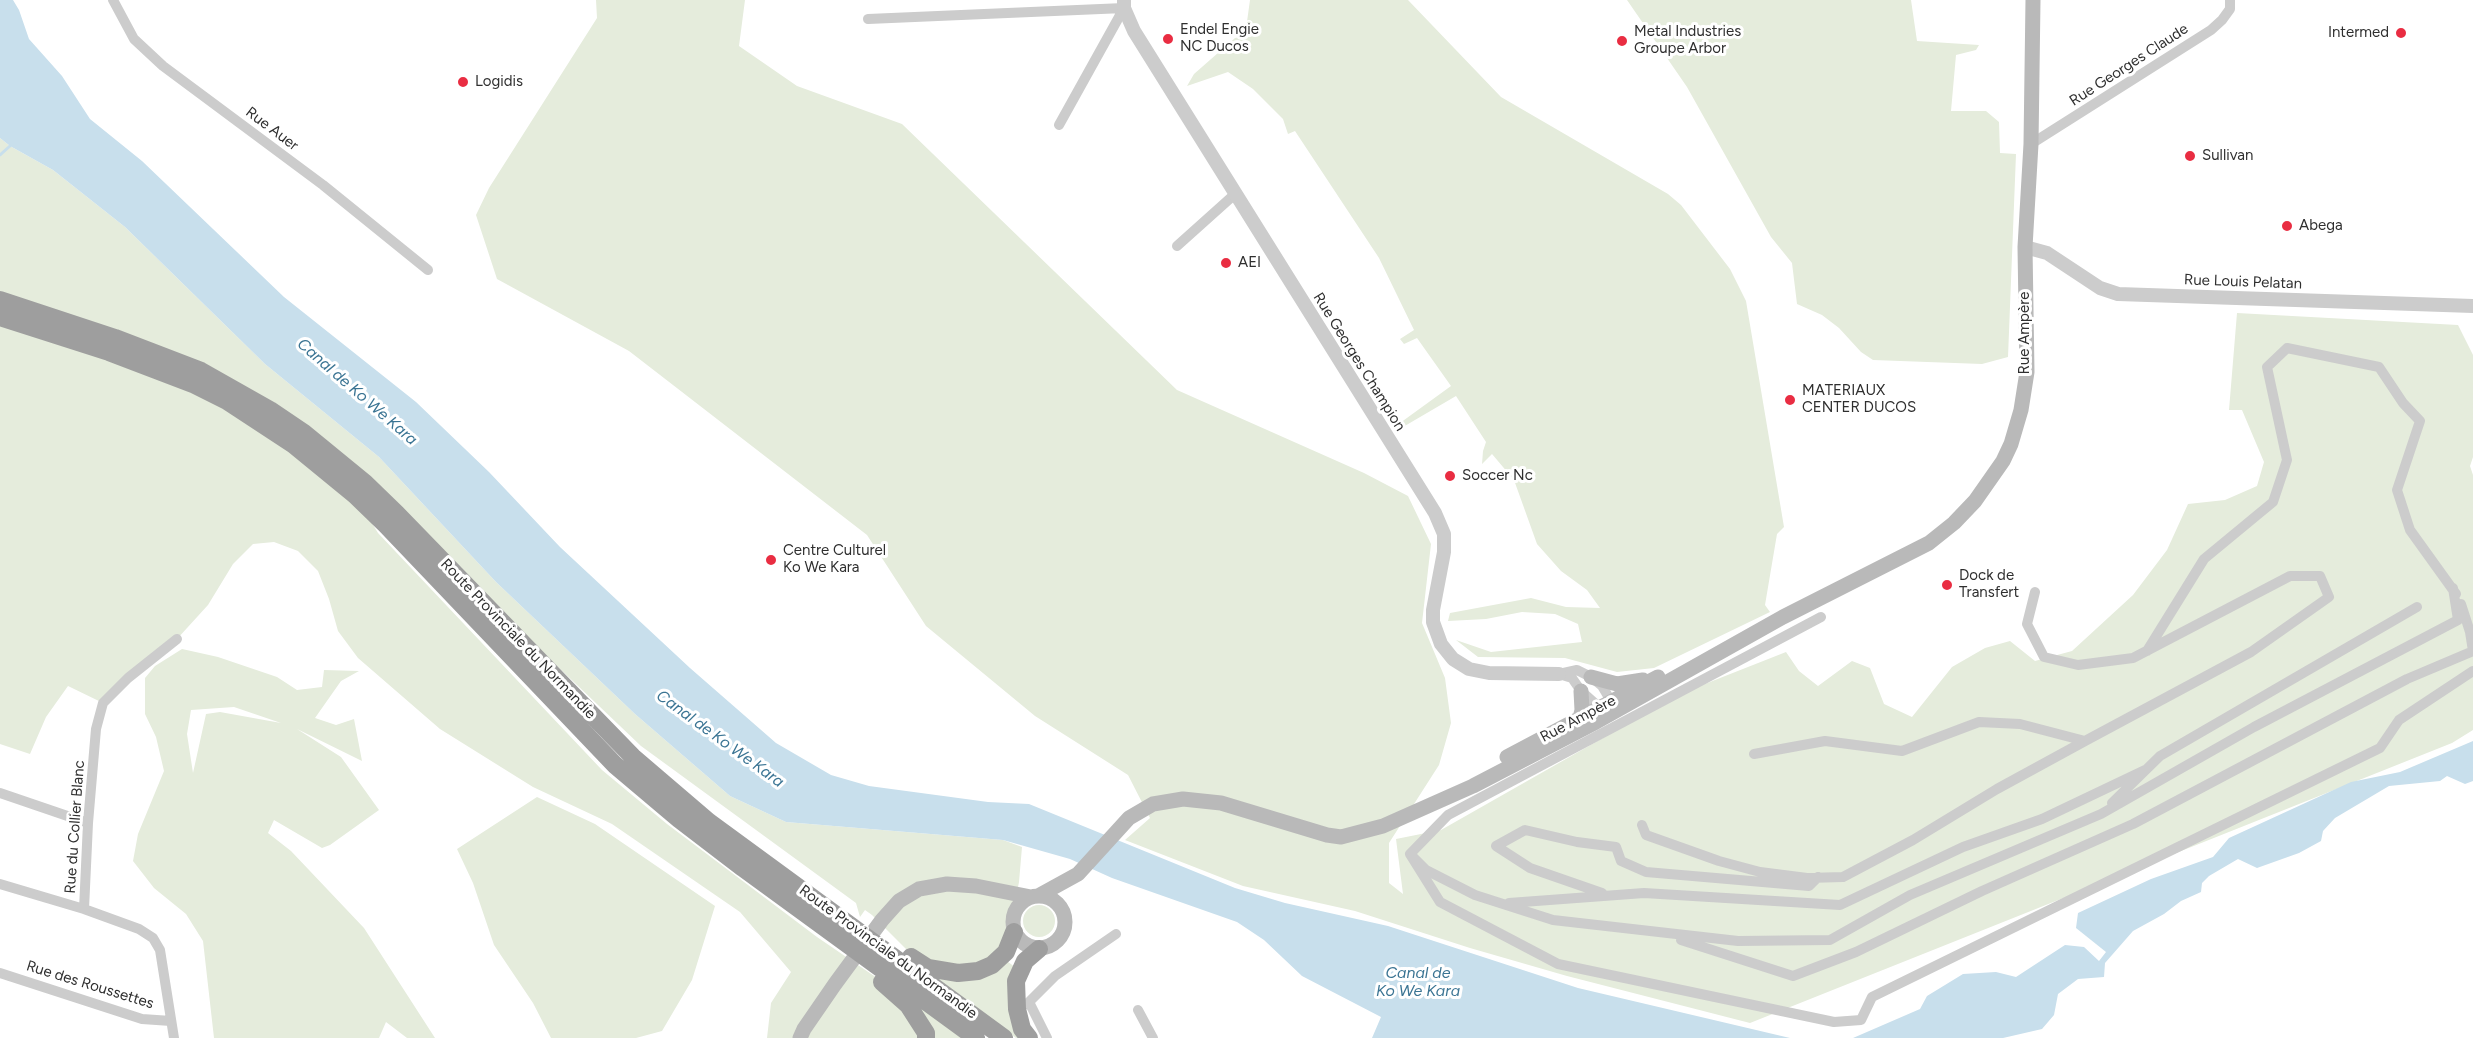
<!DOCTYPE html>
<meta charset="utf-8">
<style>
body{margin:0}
canvas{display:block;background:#fff}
</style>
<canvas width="2473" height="1038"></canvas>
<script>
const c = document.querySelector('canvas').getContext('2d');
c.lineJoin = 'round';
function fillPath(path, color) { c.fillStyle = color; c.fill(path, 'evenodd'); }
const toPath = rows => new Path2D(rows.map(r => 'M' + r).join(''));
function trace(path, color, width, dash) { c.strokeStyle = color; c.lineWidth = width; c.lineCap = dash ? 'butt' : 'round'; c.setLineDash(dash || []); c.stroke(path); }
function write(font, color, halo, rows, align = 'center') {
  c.font = font + ' Figtree,sans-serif'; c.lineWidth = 6; c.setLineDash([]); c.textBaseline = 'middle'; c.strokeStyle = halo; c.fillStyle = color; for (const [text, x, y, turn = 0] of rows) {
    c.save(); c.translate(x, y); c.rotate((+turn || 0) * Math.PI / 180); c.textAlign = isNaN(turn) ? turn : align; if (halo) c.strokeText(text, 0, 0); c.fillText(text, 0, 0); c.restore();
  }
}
const green = toPath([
 [596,0,745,0,739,46,797,86,902,124,1177,390,1364,473,1408,496,1431,544,1422,623,1445,678,1451,723,1439,765,1389,843,1389,883,1403,894,1396,839,1441,830,1682,693,1786,652,1799,671,1818,686,1852,661,1870,668,1884,704,1912,717,1952,667,1985,648,2010,641,2035,661,2072,651,2133,595,2167,550,2188,504,2225,500,2257,486,2264,462,2242,410,2229,410,2237,313,2458,325,2473,355,2473,457,2470,466,2473,475,2473,730,2452,743,1750,1023,1567,976,1470,948,1355,911,1243,886,1125,840,1150,818,1128,775,1035,716,926,626,867,535,629,351,497,279,476,215,489,188,597,18],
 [1250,0,1408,0,1501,97,1668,194,1681,205,1730,269,1746,301,1784,527,1777,534,1765,605,1770,612,1654,668,1617,672,1565,658,1478,657,1456,640,1491,652,1582,642,1578,624,1555,614,1522,612,1486,619,1448,621,1450,613,1531,598,1566,607,1600,608,1587,590,1561,571,1537,544,1514,480,1492,454,1482,464,1483,451,1486,442,1456,396,1403,427,1400,423,1451,386,1417,338,1404,344,1400,339,1414,330,1379,258,1295,131,1288,134,1283,119,1253,89,1228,72,1187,86,1194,74,1235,38,1245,36],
 [1627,0,1911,0,1917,41,1979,45,1976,50,1956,55,1951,111,1986,111,1999,122,2000,153,2016,154,2008,357,1982,364,1873,360,1861,352,1839,328,1822,315,1797,304,1792,263,1771,237,1687,87],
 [0,138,10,146,53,170,125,227,265,364,379,457,496,582,635,714,730,796,786,822,1003,840,1022,847,1019,882,1004,959,1015,967,1024,1038,1016,1038,940,983,872,915,865,910,860,917,856,903,641,746,365,483,334,457,0,300],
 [0,317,193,384,355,495,378,533,602,770,667,824,817,937,965,1038,767,1038,771,1003,791,972,740,912,612,824,533,787,440,729,358,658,338,631,329,599,318,571,298,551,274,542,253,544,233,564,208,605,177,639,103,703,68,686,46,717,30,754,0,744],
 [182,649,218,657,277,677,297,690,322,687,324,670,359,671,341,681,315,718,336,725,354,719,362,761,297,729,341,757,379,810,330,845,322,848,274,820,268,833,291,851,364,928,435,1038,407,1038,386,1022,379,1038,214,1038,203,941,186,914,154,888,133,861,138,834,164,771,156,737,145,714,145,678,155,666],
 [234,707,281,723,220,712,206,714,193,773,187,734,191,710],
 [537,797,595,824,715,906,692,980,662,1031,636,1038,551,1038,533,1003,494,945,473,883,457,849],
 '1023 921a16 16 0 1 1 32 0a16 16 0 1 1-32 0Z'
]);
const water = toPath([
 [0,0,13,0,19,10,29,39,62,76,90,119,142,161,284,297,416,402,489,472,560,547,690,668,776,743,831,775,869,786,988,802,1029,804,1235,888,1285,903,1388,926,1578,988,1790,1038,1372,1038,1381,1017,1302,976,1264,940,1237,922,1112,878,1070,859,1003,840,786,822,730,796,635,714,496,582,379,457,265,364,125,227,53,170,10,146,0,138],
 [2473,741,2473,781,2465,784,2447,776,2440,781,2389,786,2335,818,2323,831,2321,841,2299,853,2257,868,2238,859,2209,876,2202,883,2201,892,2181,901,2164,914,2133,931,2105,963,2104,977,2078,979,2058,994,2054,1015,2042,1029,2003,1038,1853,1038,1920,1009,1927,996,1963,974,1996,972,2016,977,2065,945,2084,947,2099,961,2106,952,2076,928,2078,913,2151,879,2213,857,2229,838,2351,782,2400,772]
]);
const stream = toPath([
 [0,155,10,146]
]);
const minor = toPath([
 [113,0,134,39,163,66,323,185,428,270],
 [868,19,1124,8],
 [1059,125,1124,8],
 [2031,144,2211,30,2222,20,2230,9,2230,0],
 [1177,246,1235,194],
 [2453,588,2458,620,2254,727,2101,814,1910,895,1830,940,1738,941,1553,920,1475,895,1426,870,1410,854,1440,902,1558,964,1834,1022,1861,1020,1872,997,2380,748,2399,720,2473,671],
 [2147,651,2204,559,2273,502,2287,460,2267,367,2287,348,2379,367,2403,403,2420,421,2397,490,2410,530,2456,594],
 [1559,674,1577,670,1591,677,1602,686,1608,696,1609,708],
 [1559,674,1572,678,1581,691,1599,707,1605,709],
 [1754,754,1825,741,1902,751,1979,722,2020,724,2085,741,2251,652,2329,597,2320,576,2290,576,2133,658,2078,665,2044,657,2027,624,2035,592],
 [0,793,88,823],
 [2112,803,2160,756,2417,607],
 [1642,825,1646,835,1719,861,1760,872,1807,878,1843,877,1913,840,1997,789,2085,741],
 [1410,854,1448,815,1821,617],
 [0,884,84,909],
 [1602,893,1530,868,1496,846,1525,830,1577,842,1616,847,1621,861,1646,872,1809,886,1818,877],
 [1509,903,1644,893,1840,905,1963,847,2042,819,2145,770],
 [1681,940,1793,976,1856,952,1982,891,2133,824,2407,679,2473,651,2470,632,2461,604],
 [0,973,142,1019,171,1021],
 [1029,1002,1047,1038],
 [1017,1009,1029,1002,1055,976,1116,934],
 [1138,1010,1153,1038],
 [174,1038,160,950,153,938,139,929,84,909,88,823,96,729,103,703,128,678,177,639]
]);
const tertiary = toPath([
 [1124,0,1124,8,1134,31,1435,513,1444,534,1444,552,1433,610,1433,622,1441,644,1453,659,1469,669,1489,673,1559,674],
 [2025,247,2047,253,2100,288,2118,294,2473,306]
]);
const secondary = toPath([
 [1591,677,1617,684,1643,680],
 [1580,718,1582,710,1581,691],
 [1507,757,1658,677],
 '1013 922a26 26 0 1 1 52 0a26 26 0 1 1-52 0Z',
 [1038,896,1078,874,1129,818,1153,804,1183,799,1221,803,1327,835,1341,837,1383,826,1473,786,1596,722,1783,617,1929,543,1954,523,1975,501,2003,461,2011,444,2021,410,2027,372,2025,247,2031,144,2033,0],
 [800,1038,804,1029,835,984,882,920,899,901,919,889,947,884,976,886,1031,897]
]);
const trunk = toPath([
 [0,300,115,338,201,371,270,410,304,433,365,483,397,514,633,757,709,822,1004,1038],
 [0,317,109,352,193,384,227,401,294,445,355,495,386,525,615,765,679,819,743,868,976,1038],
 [911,957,928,968,958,973,978,971,992,965,1006,952,1014,932],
 [882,982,908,1005,926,1033,926,1038],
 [1029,1038,1022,1029,1017,1009,1016,981,1025,961,1039,949]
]);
const markers = [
 [2401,33,6,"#e92d42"],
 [1168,39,6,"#e92d42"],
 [1622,41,6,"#e92d42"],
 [463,82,6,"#e92d42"],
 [2190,156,6,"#e92d42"],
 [2287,226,6,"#e92d42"],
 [1226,263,6,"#e92d42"],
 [1790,400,6,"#e92d42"],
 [1450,476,6,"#e92d42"],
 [771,560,6,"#e92d42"],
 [1947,585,6,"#e92d42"]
];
const poiNames = [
 ["Endel Engie",1180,30],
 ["NC Ducos",1180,47],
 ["Metal Industries",1634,32],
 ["Groupe Arbor",1634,49],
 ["Intermed",2389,33,"right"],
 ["Logidis",475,82],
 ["Sullivan",2202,156],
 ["Abega",2299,226],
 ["AEI",1238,263],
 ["MATERIAUX",1802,391],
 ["CENTER DUCOS",1802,408],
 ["Soccer Nc",1462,476],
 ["Centre Culturel",783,551],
 ["Ko We Kara",783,568],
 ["Dock de",1959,576],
 ["Transfert",1959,593]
];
const streetNames = [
 ["Rue Georges Claude",2129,65,-33],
 ["Rue Auer",272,129,37],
 ["Rue Louis Pelatan",2243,282,2],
 ["Rue Ampère",2025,333,-90],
 ["Rue Georges Champion",1359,362,58],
 ["Route Provinciale du Normandie",518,639,46],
 ["Rue Ampère",1578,719,-28],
 ["Rue du Collier Blanc",75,827,-86],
 ["Route Provinciale du Normandie",888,952,36],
 ["Rue des Roussettes",90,985,17]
];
const waterNames = [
 ["Canal de Ko We Kara",357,392,41],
 ["Canal de Ko We Kara",720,739,36],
 ["Canal de",1418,973],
 ["Ko We Kara",1418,991]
];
fillPath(green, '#e5ecdc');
fillPath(water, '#c8dfec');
trace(stream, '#c8dfec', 3);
trace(minor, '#ccc', 10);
trace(tertiary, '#ccc', 14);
trace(secondary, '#b9b9b9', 15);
trace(trunk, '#9e9e9e', 18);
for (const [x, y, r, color] of markers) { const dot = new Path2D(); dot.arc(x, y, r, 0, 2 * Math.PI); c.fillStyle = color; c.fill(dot); trace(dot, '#fff', 2); }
write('15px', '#2f2f2f', '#fff', poiNames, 'left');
write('15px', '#2f2f2f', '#fff', streetNames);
write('italic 16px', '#3a7493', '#fff', waterNames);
</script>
